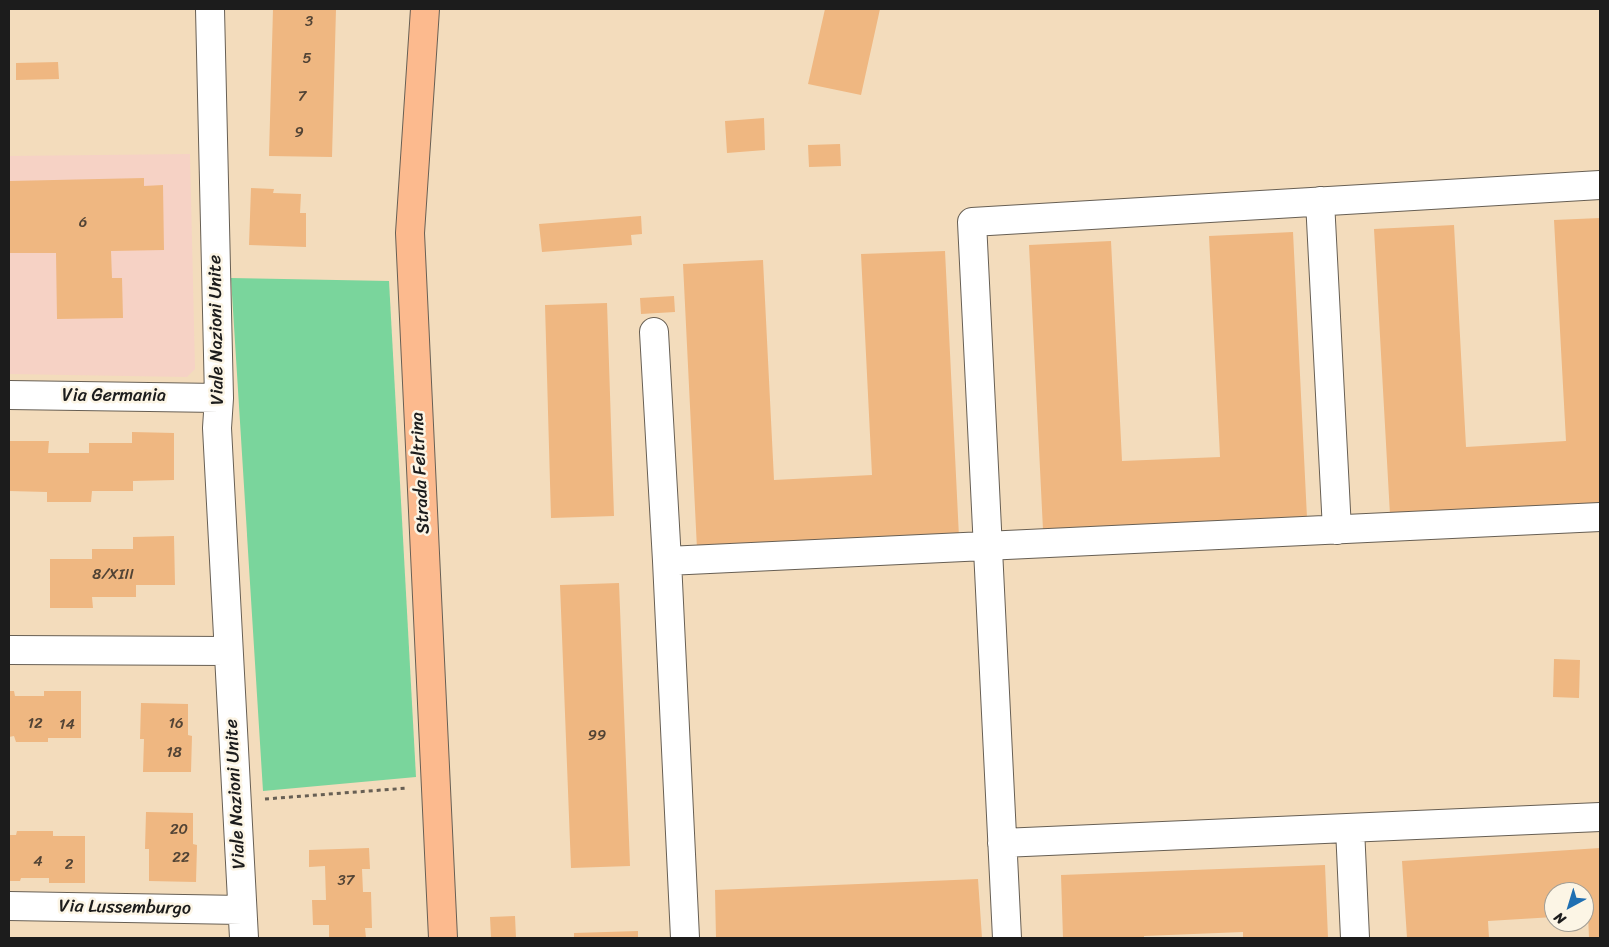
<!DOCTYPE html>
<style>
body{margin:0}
#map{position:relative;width:1609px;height:947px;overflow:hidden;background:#f3dcbc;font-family:Sriracha,sans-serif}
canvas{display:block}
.frame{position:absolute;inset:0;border:10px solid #1c1c1c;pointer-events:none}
.north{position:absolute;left:1544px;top:882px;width:50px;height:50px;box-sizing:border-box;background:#fcf5e5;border:1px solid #a29e95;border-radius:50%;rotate:219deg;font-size:14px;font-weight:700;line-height:20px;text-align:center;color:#1c1c1c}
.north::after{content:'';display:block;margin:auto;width:18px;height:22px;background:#1f6fb2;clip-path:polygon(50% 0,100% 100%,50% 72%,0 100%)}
</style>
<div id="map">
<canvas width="1609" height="947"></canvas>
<div class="frame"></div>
<div class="north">N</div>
</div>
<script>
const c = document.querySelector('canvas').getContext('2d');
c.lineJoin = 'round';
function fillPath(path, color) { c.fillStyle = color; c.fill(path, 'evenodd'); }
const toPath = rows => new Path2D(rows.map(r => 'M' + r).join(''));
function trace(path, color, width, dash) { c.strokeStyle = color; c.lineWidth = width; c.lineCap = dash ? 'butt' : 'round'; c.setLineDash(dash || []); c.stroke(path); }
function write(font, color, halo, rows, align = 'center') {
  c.font = font + ' Sriracha,sans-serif'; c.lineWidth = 5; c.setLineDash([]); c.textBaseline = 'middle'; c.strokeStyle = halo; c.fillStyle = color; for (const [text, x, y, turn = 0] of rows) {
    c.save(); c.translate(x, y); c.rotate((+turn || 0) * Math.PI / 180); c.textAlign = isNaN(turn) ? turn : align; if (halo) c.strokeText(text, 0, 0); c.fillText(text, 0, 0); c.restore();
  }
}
const built = toPath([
 [190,154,195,369,187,377,9,374,9,156]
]);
const green = toPath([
 [231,278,389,281,416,777,263,791]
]);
const building = toPath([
 [273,9,336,9,332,157,269,156],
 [825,9,880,9,861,95,808,84],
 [58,62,59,79,16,80,16,63],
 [764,118,765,150,727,153,725,121],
 [840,144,841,166,809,167,808,145],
 [144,178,144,186,163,185,164,250,111,251,112,278,122,278,123,318,57,319,56,253,9,253,9,181],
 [251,188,274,189,273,193,301,194,300,213,306,213,306,247,249,245],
 [641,216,642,234,631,235,632,245,542,252,539,224],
 [1600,218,1600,505,1390,515,1374,229,1454,225,1466,447,1566,441,1554,220],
 [1293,232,1307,518,1043,530,1029,245,1111,241,1122,461,1220,457,1209,236],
 [945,251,959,537,697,549,683,264,763,260,774,480,872,475,861,254],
 [674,296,675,312,641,314,640,298],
 [607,303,614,516,551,518,545,305],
 [132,432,174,433,174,480,133,481,133,491,92,491,91,502,47,502,47,492,9,491,9,441,49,441,48,453,89,453,89,443,132,443],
 [174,536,175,585,136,585,136,597,92,597,93,608,50,608,50,559,92,559,92,549,133,549,133,537],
 [619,583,630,866,571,868,560,585],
 [1554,659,1580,660,1579,698,1553,697],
 [9,691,14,691,15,696,44,696,44,691,81,691,81,738,48,738,48,742,16,742,14,736,9,737],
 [141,703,188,704,188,735,192,736,191,772,143,772,144,739,140,739],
 [146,812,193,813,193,844,197,845,196,882,149,881,149,849,145,849],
 [17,831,53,831,53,836,85,836,85,883,49,883,49,878,21,878,20,881,9,881,9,835,16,835],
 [369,848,370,869,362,869,363,892,371,892,372,928,365,928,366,938,329,938,329,925,313,925,312,900,326,900,325,866,309,867,309,850],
 [1600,848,1600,938,1589,938,1588,914,1584,915,1584,892,1554,892,1554,917,1488,921,1489,938,1407,938,1402,861],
 [1325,865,1328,938,1243,938,1243,932,1144,936,1144,938,1063,938,1061,875],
 [978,879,982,938,716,938,715,890],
 [515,916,516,938,491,938,490,917],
 [638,931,638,938,574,938,574,933]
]);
const path = toPath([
 [265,799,408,788]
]);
const minor = toPath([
 [210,9,219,398,217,428,244,938],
 [1320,201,1337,530],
 [654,332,667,561],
 [9,395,219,398],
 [9,650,228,651],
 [1350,828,1355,938],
 [1002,843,1600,817],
 [9,906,242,910],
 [685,938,667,561,1600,517],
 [1007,938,972,222,1600,185]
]);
const major = toPath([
 [425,9,410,233,443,938]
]);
const numberNames = [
 ["3",309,22],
 ["5",307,59],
 ["7",302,97],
 ["9",299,133],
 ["6",83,223],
 ["8/XIII",113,575],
 ["12",35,724],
 ["16",176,724],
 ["14",67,725],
 ["99",597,736],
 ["18",174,753],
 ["20",179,830],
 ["22",181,858],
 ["4",38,862],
 ["2",69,865],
 ["37",346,881]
];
const streetNames = [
 ["Viale Nazioni Unite",217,330,-91],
 ["Via Germania",114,396],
 ["Strada Feltrina",421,473,-93],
 ["Viale Nazioni Unite",236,794,-93],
 ["Via Lussemburgo",125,908,1]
];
fillPath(built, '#f6d2c5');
fillPath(green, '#7ad59c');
fillPath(building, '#efb781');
trace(minor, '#675f54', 30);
trace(major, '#675f54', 30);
trace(path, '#675f54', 3, [4, 4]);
trace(minor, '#fff', 28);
trace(major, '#fcba8e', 28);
write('15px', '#514335', null, numberNames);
write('18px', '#1c1c1c', '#fcf5e5', streetNames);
</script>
